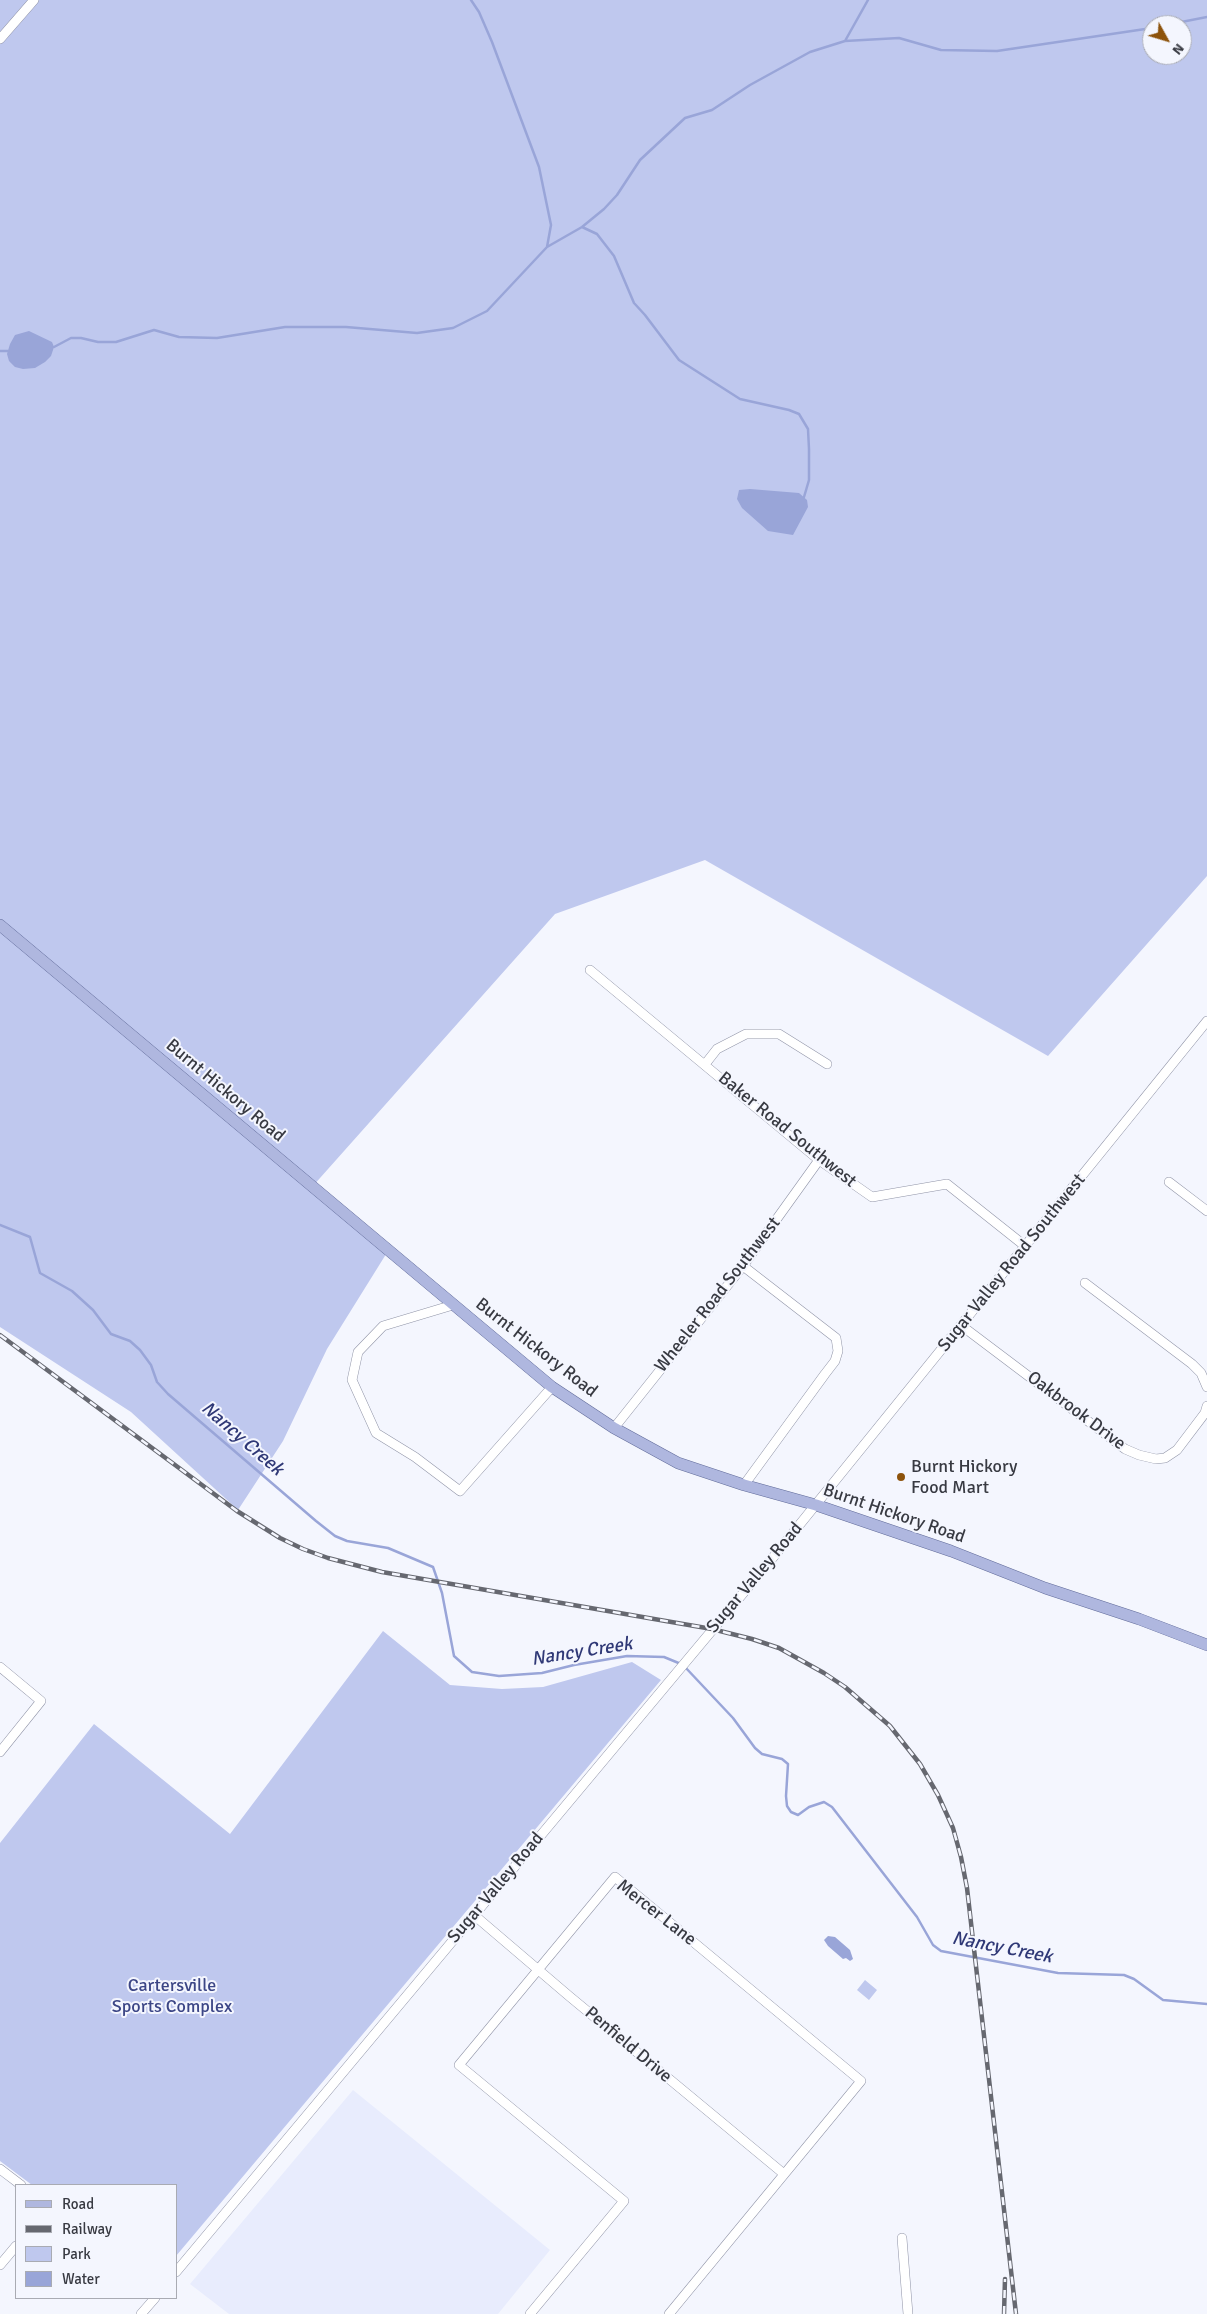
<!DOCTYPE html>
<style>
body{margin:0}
#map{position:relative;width:1207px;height:2314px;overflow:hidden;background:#f4f6fe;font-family:Signika,sans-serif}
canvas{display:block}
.legend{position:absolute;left:15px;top:2184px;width:162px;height:115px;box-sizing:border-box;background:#f4f6fe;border:1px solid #a9abb3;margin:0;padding:6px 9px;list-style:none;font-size:15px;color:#383a42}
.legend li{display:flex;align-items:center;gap:10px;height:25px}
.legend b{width:25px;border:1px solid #a9abb3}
.north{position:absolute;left:1142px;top:15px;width:50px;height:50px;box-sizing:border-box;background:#f4f6fe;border:1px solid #a9abb3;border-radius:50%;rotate:129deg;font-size:14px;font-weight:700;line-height:20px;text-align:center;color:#383a42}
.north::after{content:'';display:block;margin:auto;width:18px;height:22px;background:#8d530c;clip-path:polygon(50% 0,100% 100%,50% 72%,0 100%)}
</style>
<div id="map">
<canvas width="1207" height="2314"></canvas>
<ul class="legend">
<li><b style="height:6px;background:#afb7df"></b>Road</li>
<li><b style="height:6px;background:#666870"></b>Railway</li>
<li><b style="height:14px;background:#bfc8ee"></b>Park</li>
<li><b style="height:14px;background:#99a5d8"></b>Water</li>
</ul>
<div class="north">N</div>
</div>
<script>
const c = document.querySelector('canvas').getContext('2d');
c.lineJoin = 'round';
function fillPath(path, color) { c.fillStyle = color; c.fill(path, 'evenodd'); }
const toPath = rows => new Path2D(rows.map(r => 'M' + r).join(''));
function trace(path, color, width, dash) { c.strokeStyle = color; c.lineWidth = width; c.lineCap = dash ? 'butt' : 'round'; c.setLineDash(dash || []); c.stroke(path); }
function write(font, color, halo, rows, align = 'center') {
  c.font = font + ' Signika,sans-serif'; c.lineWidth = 4; c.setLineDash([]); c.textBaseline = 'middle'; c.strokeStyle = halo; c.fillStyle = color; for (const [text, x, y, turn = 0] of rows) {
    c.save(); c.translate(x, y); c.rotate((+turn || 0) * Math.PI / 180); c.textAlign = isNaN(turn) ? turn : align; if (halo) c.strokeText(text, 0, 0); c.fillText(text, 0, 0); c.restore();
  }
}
const built = toPath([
 [353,2090,550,2250,498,2314,229,2314,190,2284]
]);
const green = toPath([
 [0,0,1207,0,1207,876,1048,1056,705,860,555,914,312,1187,388,1251,327,1349,283,1441,238,1510,131,1412,0,1327],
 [1152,25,1182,25,1182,55,1152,55],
 [383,1631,450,1685,502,1689,543,1687,632,1662,661,1680,176,2256,176,2185,32,2185,0,2161,0,1843,94,1724,230,1834],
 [865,1980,877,1990,869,2000,857,1990]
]);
const water = toPath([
 [29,331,52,342,54,347,51,356,45,362,35,368,23,369,15,367,9,361,7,354,10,344,15,335],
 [750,489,799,493,807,500,808,507,793,535,768,531,742,508,737,499,739,490],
 [828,1936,835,1937,850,1950,853,1959,850,1961,846,1958,843,1959,828,1946,824,1940]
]);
const stream = toPath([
 [471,0,479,12,492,42,539,167,551,225,547,247],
 [1166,25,1207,17],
 [845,41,868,0],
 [582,227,597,234,614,256,634,303,645,315,679,360,740,399,789,410,799,414,808,429,809,449,809,480,804,497],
 [54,347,71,338,81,338,98,342,116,342,154,330,179,337,217,338,285,327,346,327,417,333,453,328,487,311,547,247,582,227,604,209,617,195,640,160,685,118,712,110,750,85,810,52,845,41,899,38,941,50,997,51,1152,28],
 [0,351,8,351],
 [0,1225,30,1237,40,1273,72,1291,93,1310,111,1334,130,1341,140,1350,151,1365,157,1382,168,1394,316,1521,335,1536,347,1541,388,1548,433,1567,442,1593,454,1656,472,1672,499,1676,542,1673,574,1665,627,1656,664,1657,681,1664],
 [685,1667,733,1718,755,1748,762,1754,782,1759,788,1764,786,1796,787,1806,791,1812,798,1815,809,1807,824,1802,832,1807,917,1917,933,1945,941,1951,1058,1973,1124,1975,1134,1979,1163,2000,1207,2004]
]);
const minor = toPath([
 [0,39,34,0],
 [590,970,819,1160,872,1197,947,1184,1025,1246],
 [706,1063,717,1049,746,1034,779,1034,827,1064],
 [1169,1182,1207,1211],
 [743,1266,836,1338,838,1351,835,1361,825,1374,744,1485],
 [1085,1283,1192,1364,1201,1373,1207,1387],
 [453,1305,383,1326,358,1352,352,1380,376,1433,415,1457,460,1491,552,1387],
 [962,1326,1125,1449,1139,1455,1156,1459,1165,1458,1177,1450,1205,1413,1207,1406],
 [614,1428,743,1266,819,1160],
 [0,1667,41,1701,0,1752],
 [474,1915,569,1996,784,2174],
 [0,2169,21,2185],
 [902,2238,908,2314],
 [0,2265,16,2246],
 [176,2272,775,1555,1207,1021],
 [141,2314,155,2298],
 [530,2314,624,2201,459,2065,615,1877,861,2081,669,2314]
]);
const major = toPath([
 [0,925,552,1387,614,1428,678,1463,744,1485,816,1505,951,1551,1045,1588,1139,1619,1207,1645]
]);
const rail = toPath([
 [0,1335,237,1511,280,1538,303,1549,328,1558,382,1572,712,1629,752,1639,779,1648,824,1673,845,1687,890,1726,920,1764,938,1795,953,1828,961,1857,967,1888,1016,2314],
 [1004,2314,1005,2279]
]);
const markers = [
 [901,1477,5,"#8d530c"]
];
const streetNames = [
 ["Burnt Hickory Road",225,1091,40],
 ["Baker Road Southwest",787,1130,39],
 ["Sugar Valley Road Southwest",1012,1263,-51],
 ["Wheeler Road Southwest",718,1295,-52],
 ["Burnt Hickory Road",536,1348,38],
 ["Oakbrook Drive",1076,1411,37],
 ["Burnt Hickory Road",894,1514,19],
 ["Sugar Valley Road",755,1578,-50],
 ["Sugar Valley Road",496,1888,-50],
 ["Mercer Lane",656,1913,38],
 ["Penfield Drive",628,2045,40]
];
const poiNames = [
 ["Burnt Hickory",911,1467],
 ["Food Mart",911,1488]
];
const parkNames = [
 ["Cartersville",172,1986],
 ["Sports Complex",172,2007]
];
const waterNames = [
 ["Nancy Creek",242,1439,41],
 ["Nancy Creek",582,1652,-9],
 ["Nancy Creek",1002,1948,11]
];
fillPath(built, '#e8ecfd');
fillPath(green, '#bfc8ee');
fillPath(water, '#99a5d8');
trace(stream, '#99a5d8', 2.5);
trace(minor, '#9094a7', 10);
trace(major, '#626c9a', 12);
trace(minor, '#fff', 9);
trace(major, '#afb7df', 11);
trace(rail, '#666870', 4.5);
trace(rail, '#f4f6fe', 2.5, [8]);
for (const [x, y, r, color] of markers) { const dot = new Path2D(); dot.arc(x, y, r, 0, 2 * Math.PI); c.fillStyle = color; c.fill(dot); trace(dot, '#f4f6fe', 2); }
write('18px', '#383a42', '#f4f6fe', streetNames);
write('18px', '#383a42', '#f4f6fe', poiNames, 'left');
write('18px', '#3c4686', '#f4f6fe', parkNames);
write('italic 19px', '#2f3876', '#f4f6fe', waterNames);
</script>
